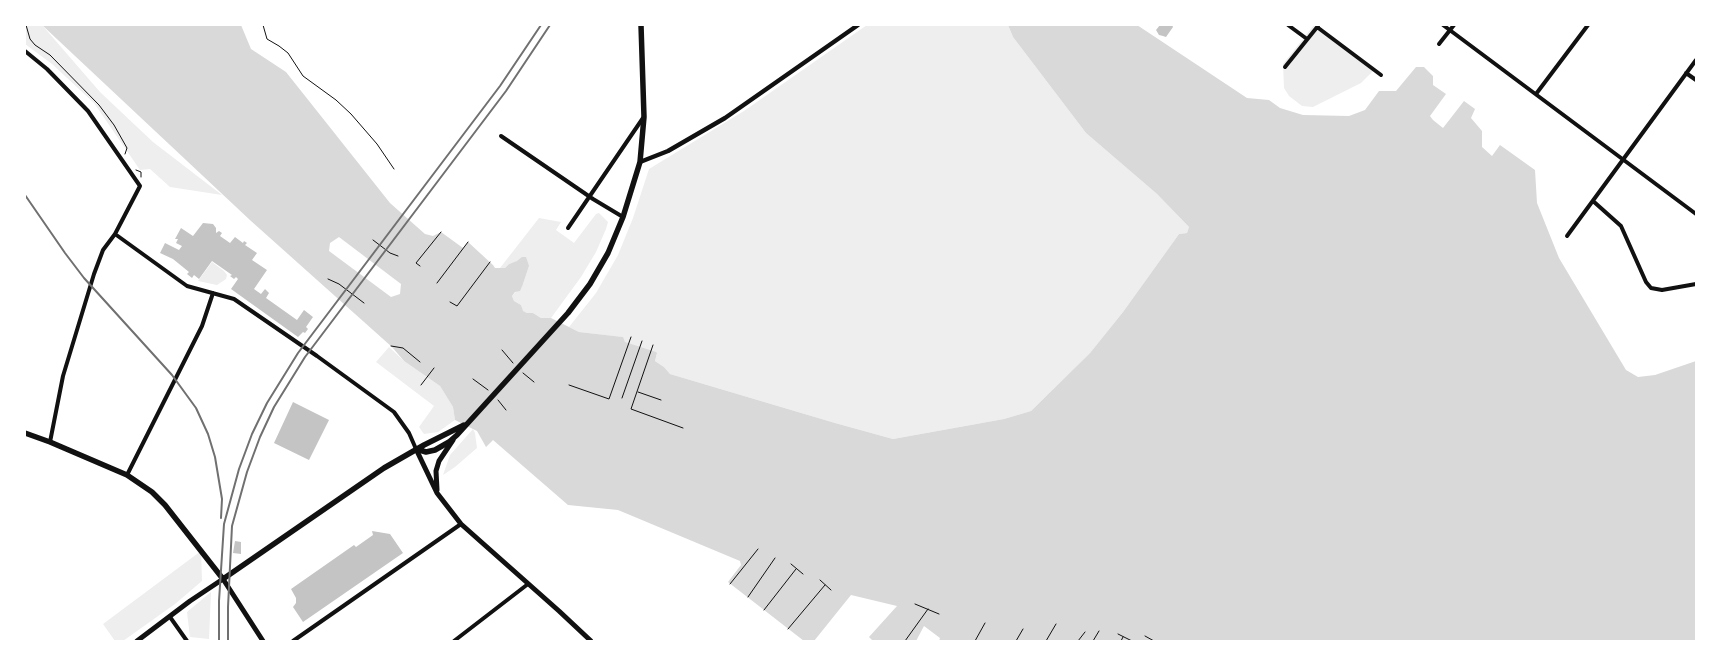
<!DOCTYPE html>
<style>
body{margin:0}
#map{position:relative;width:1721px;height:666px;overflow:hidden;background:#fff;font-family:"Fira Sans Condensed",sans-serif}
canvas{display:block}
.frame{position:absolute;inset:0;border:26px solid #fff;pointer-events:none}
</style>
<div id="map">
<canvas width="1721" height="666"></canvas>
<div class="frame"></div>
</div>
<script>
const c = document.querySelector('canvas').getContext('2d');
c.lineJoin = 'round';
function fillPath(path, color) { c.fillStyle = color; c.fill(path, 'evenodd'); }
const toPath = rows => new Path2D(rows.map(r => 'M' + r).join(''));
function trace(path, color, width, dash) { c.strokeStyle = color; c.lineWidth = width; c.lineCap = dash ? 'butt' : 'round'; c.setLineDash(dash || []); c.stroke(path); }
const green = toPath([
 [25,25,42,25,100,92,153,142,222,195,170,187,150,169,140,170,94,103,52,64,25,44],
 [867,25,1008,25,1013,37,1086,133,1157,194,1189,227,1187,233,1179,234,1123,312,1090,353,1031,411,1004,419,893,439,835,423,670,374,664,367,655,361,657,354,625,342,622,337,579,332,569,327,596,293,618,255,633,218,649,169,744,111],
 [1314,25,1375,69,1361,83,1313,107,1302,106,1289,96,1284,88,1283,64],
 [599,213,608,222,606,229,596,252,581,277,551,318,541,318,533,313,527,313,522,311,521,305,514,301,512,296,523,284,529,266,518,261,509,264,505,268,500,268,539,218,561,222,556,230,574,243,596,214],
 [212,262,224,271,227,275,226,279,217,285,198,281],
 [389,347,404,361,440,386,453,407,455,420,438,432,424,434,419,427,434,406,376,362],
 [473,429,475,433,477,448,455,467,443,475,450,455],
 [201,551,202,581,175,604,123,641,115,641,103,624],
 [211,592,209,639,190,637,187,612]
]);
const water = toPath([
 [42,25,241,25,251,49,286,72,390,203,425,234,433,236,441,232,463,248,468,242,493,265,495,268,505,268,509,264,517,261,522,257,526,257,529,266,523,284,520,291,515,292,512,296,514,301,521,305,523,311,527,313,533,313,541,318,551,318,579,332,623,337,625,342,656,352,657,353,655,361,664,367,670,374,835,423,893,439,1004,419,1031,411,1090,353,1123,312,1179,234,1187,233,1189,227,1157,194,1086,133,1013,37,1008,25,1137,25,1247,98,1269,100,1280,108,1303,115,1349,116,1365,110,1379,91,1396,91,1416,67,1424,67,1433,76,1433,85,1446,94,1430,116,1433,120,1443,128,1464,101,1475,109,1471,118,1482,131,1482,147,1492,156,1500,145,1535,170,1537,203,1559,258,1626,370,1638,377,1655,375,1696,361,1696,641,939,641,940,638,924,626,916,641,873,641,869,637,897,606,851,595,814,641,804,641,728,582,741,565,740,561,618,510,568,505,493,440,486,447,477,431,455,420,453,407,440,386,404,361,392,347,251,221]
]);
const pier = toPath([
 [339,237,401,284,400,294,391,297,329,251,330,243]
]);
const building = toPath([
 [1160,25,1172,25,1173,27,1166,37,1163,36,1159,35,1156,30],
 [203,223,213,224,216,228,216,233,219,231,222,233,220,236,230,243,235,237,243,243,244,241,247,243,245,245,257,253,252,260,267,270,254,289,261,294,265,289,269,293,266,298,297,320,304,310,313,317,306,327,308,329,305,333,303,332,298,337,231,289,238,279,236,277,234,279,230,276,232,275,212,261,199,279,194,275,192,278,187,274,189,272,173,259,160,253,165,243,179,250,182,246,176,243,178,239,175,239,181,228,193,236],
 [293,402,329,420,309,460,274,443],
 [372,531,390,534,403,553,303,622,293,607,296,603,296,598,291,589,354,545,356,547,373,535],
 [235,541,241,542,241,554,233,553]
]);
const path = toPath([
 [26,25,30,39,35,45,50,55,99,105,114,125,127,148,125,154],
 [263,25,267,39,279,46,288,53,303,76,336,100,351,114,377,144,394,169],
 [136,170,141,172,141,177],
 [373,240,390,253,398,256],
 [420,266,416,263,441,232],
 [328,279,339,284,364,303],
 [437,283,468,242],
 [450,302,457,306,490,262],
 [653,345,631,409,683,428],
 [391,346,403,348,420,362],
 [502,350,513,363],
 [523,373,534,382],
 [473,379,488,390],
 [421,385,434,368],
 [569,385,609,399,631,337],
 [638,392,661,400],
 [622,398,642,341],
 [498,400,506,410],
 [791,564,803,574],
 [820,580,831,590],
 [730,584,758,549],
 [748,597,775,558],
 [915,604,939,614],
 [764,610,796,569],
 [788,629,825,585],
 [1118,634,1132,641],
 [1145,636,1154,641],
 [905,641,928,609],
 [975,641,985,623],
 [1016,641,1023,629],
 [1046,641,1056,624],
 [1078,641,1085,632],
 [1093,641,1099,631],
 [1121,641,1123,637]
]);
const minor = toPath([
 [1288,25,1307,39],
 [1443,25,1696,214],
 [1317,27,1381,75],
 [1439,44,1454,25],
 [25,51,47,69,88,111,140,186,115,234,103,250,94,274,63,376,50,442],
 [1285,67,1318,26],
 [1686,73,1696,80],
 [1536,94,1588,25],
 [501,136,593,199,623,217],
 [1593,201,1621,226,1646,282,1651,288,1662,290,1696,284],
 [568,228,643,118],
 [115,234,187,286,234,299,317,356,394,412,409,433,416,449],
 [1567,236,1696,60],
 [127,475,202,326,213,293],
 [170,617,187,641],
 [293,641,461,524],
 [454,641,528,584]
]);
const tertiary = toPath([
 [640,162,668,151,725,118,858,25]
]);
const secondary = toPath([
 [416,449,437,493,461,524,559,611,591,641],
 [437,490,436,471,439,461,453,440],
 [137,641,190,601,223,579,263,641]
]);
const primary = toPath([
 [25,433,50,442,127,475,152,492,165,505,223,579,384,468,424,445,464,425],
 [416,449,426,452,435,450,449,442,457,435,568,313,590,284,608,253,623,217,640,162,644,117,641,25]
]);
const rail = toPath([
 [25,195,65,253,84,278,172,375,196,408,208,434,215,457,222,499,221,518],
 [219,641,219,601,224,524,239,469,252,434,267,403,298,353,500,86,541,25],
 [228,641,228,607,232,526,247,472,260,437,274,407,305,357,506,91,550,25]
]);
fillPath(green, '#eee');
fillPath(water, '#d9d9d9');
fillPath(pier, '#fff');
fillPath(building, '#c4c4c4');
trace(path, '#111', 1);
trace(minor, '#111', 4);
trace(tertiary, '#111', 4.5);
trace(secondary, '#111', 5);
trace(primary, '#111', 5.5);
trace(rail, '#707070', 2);
</script>
